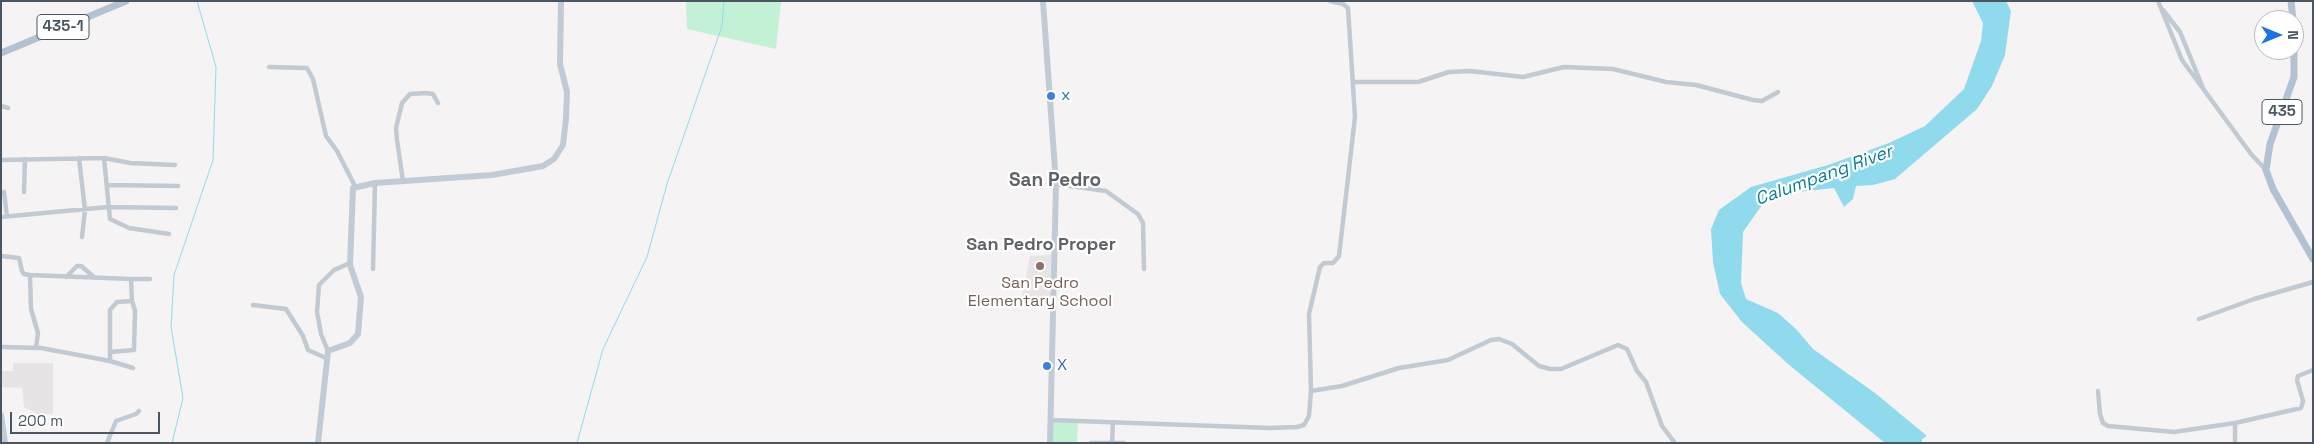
<!DOCTYPE html>
<style>
body{margin:0}
#map{position:relative;width:2314px;height:444px;overflow:hidden;background:#f5f3f3;font-family:"Space Grotesk",sans-serif}
canvas{display:block}
.frame{position:absolute;inset:0;border:2px solid #4a5661;pointer-events:none}
.north{position:absolute;left:2254px;top:10px;width:50px;height:50px;box-sizing:border-box;background:#fff;border:1px solid #b7bbc0;border-radius:50%;rotate:90deg;font-size:14px;font-weight:700;line-height:20px;text-align:center;color:#4a5661}
.north::after{content:'';display:block;margin:auto;width:18px;height:22px;background:#1a73e8;clip-path:polygon(50% 0,100% 100%,50% 72%,0 100%)}
.scale{position:absolute;left:10px;top:412px;width:150px;height:22px;box-sizing:border-box;border:2px solid #4a5661;border-top:0;padding-left:6px;font-size:15px;line-height:18px;white-space:nowrap;color:#4a5661;-webkit-text-stroke:4px #fff;paint-order:stroke}
</style>
<div id="map">
<canvas width="2314" height="444"></canvas>
<div class="frame"></div>
<div class="north">N</div>
<div class="scale">200 m</div>
</div>
<script>
const c = document.querySelector('canvas').getContext('2d');
c.lineJoin = 'round';
function fillPath(path, color) { c.fillStyle = color; c.fill(path, 'evenodd'); }
const toPath = rows => new Path2D(rows.map(r => 'M' + r).join(''));
function trace(path, color, width, dash) { c.strokeStyle = color; c.lineWidth = width; c.lineCap = dash ? 'butt' : 'round'; c.setLineDash(dash || []); c.stroke(path); }
function write(font, color, halo, rows, align = 'center') {
  c.font = font + ' "Space Grotesk",sans-serif'; c.lineWidth = 4.5; c.setLineDash([]); c.textBaseline = 'middle'; c.strokeStyle = halo; c.fillStyle = color; for (const [text, x, y, turn = 0] of rows) {
    c.save(); c.translate(x, y); c.rotate((+turn || 0) * Math.PI / 180); c.textAlign = isNaN(turn) ? turn : align; if (halo) c.strokeText(text, 0, 0); c.fillText(text, 0, 0); c.restore();
  }
}
const education = toPath([
 [1051,255,1050,298,1022,296,1030,256],
 [13,363,53,363,53,414,38,414,24,407,22,388,1,387,1,371,13,371]
]);
const green = toPath([
 [686,1,781,1,776,49,687,29],
 [1052,421,1078,422,1077,443,1051,443]
]);
const water = toPath([
 [1972,1,2006,1,2011,11,2005,55,1992,86,1977,109,1895,179,1873,185,1856,186,1853,199,1844,207,1834,188,1789,193,1762,205,1743,232,1741,283,1746,299,1778,313,1797,330,1813,349,1875,393,1927,436,1922,439,1922,443,1885,443,1788,364,1742,322,1720,294,1713,262,1711,229,1719,210,1751,187,1828,165,1889,143,1925,126,1964,89,1981,41,1983,23]
]);
const stream = toPath([
 [172,443,183,398,171,327,174,275,213,160,216,67,197,1],
 [577,443,603,349,647,257,667,184,722,26,724,1]
]);
const street = toPath([
 [2158,1,2182,60,2251,154,2266,170],
 [2163,10,2180,32,2203,88],
 [269,67,307,68,313,79,326,136,337,151,355,186],
 [1354,82,1418,82,1449,72,1470,71,1523,77,1564,67,1613,69,1666,82,1696,85,1753,100,1762,101,1778,92],
 [1,106,8,108],
 [79,158,85,210,82,237],
 [104,158,110,219,129,228,169,234],
 [1,160,104,158,130,163,175,165],
 [403,181,397,140,396,128,402,103,410,94,426,93,433,94,438,103],
 [1056,184,1106,191,1138,214,1143,223,1144,269],
 [108,185,178,186],
 [4,192,7,216],
 [24,192,25,159],
 [1,217,108,207,176,208],
 [1,256,19,258,22,271,24,274,30,275,131,279,132,301,117,302,110,310,110,361,41,348,1,347],
 [373,269,375,183],
 [30,275,31,309,38,333,36,348],
 [66,277,77,266,81,266,94,277],
 [131,279,150,279],
 [253,305,286,309,303,336,308,350,326,358],
 [2199,319,2254,299,2313,282],
 [328,351,321,334,317,312,319,285,334,270,350,263],
 [110,352,134,350,135,311,132,301],
 [110,361,133,368],
 [1311,391,1342,386,1399,368,1448,360,1491,340,1499,339,1512,344,1539,366,1550,369,1561,369,1618,345,1627,349,1637,371,1646,382,1662,426,1675,443],
 [2098,391,2100,414,2103,423,2108,426,2174,432,2235,423,2301,408,2303,401,2297,380,2298,376,2313,370],
 [1050,420,1270,428,1297,427,1304,425,1309,416,1311,391,1309,314,1320,267,1324,263,1333,263,1339,256,1355,117,1348,8,1343,4,1330,1],
 [2235,423,2235,443],
 [107,443,116,421,136,414,139,411],
 [1091,443,1124,443],
 [1112,443,1113,422]
]);
const secondary = toPath([
 [1043,1,1056,184,1050,443],
 [1,415,5,443],
 [318,443,328,351,350,343,358,334,361,297,350,265,353,188,375,183,492,175,543,166,554,159,563,145,566,119,567,92,560,64,561,1]
]);
const primary = toPath([
 [2291,1,2293,20],
 [2294,34,2294,77,2270,144,2266,170,2273,189,2313,259],
 [1,53,126,1]
]);
const markers = [
 [1051,96,5,"#3f7fe0"],
 [1040,266,5,"#8d6e63"],
 [1047,366,5,"#3f7fe0"]
];
const shields = [
 [63,27,52],
 [2282,112,40]
];
const shieldNames = [
 ["435-1",63,27],
 ["435",2282,112]
];
const shopNames = [
 ["x",1061,96],
 ["X",1057,366]
];
const educationNames = [
 ["San Pedro",1040,284],
 ["Elementary School",1040,302]
];
const waterNames = [
 ["Calumpang River",1824,176,-20]
];
const neighbourhoodNames = [
 ["San Pedro Proper",1041,245]
];
const quarterNames = [
 ["San Pedro",1055,181]
];
fillPath(education, '#e6e4e5');
fillPath(green, '#c3f1d5');
fillPath(water, '#90daee');
trace(stream, '#90daee', 1);
trace(street, '#c1cad2', 4.5);
trace(secondary, '#c1cbd6', 6);
trace(primary, '#b3c2d1', 7);
for (const [x, y, r, color] of markers) { const dot = new Path2D(); dot.arc(x, y, r, 0, 2 * Math.PI); c.fillStyle = color; c.fill(dot); trace(dot, '#fff', 2); }
for (const [x, y, w] of shields) { const box = new Path2D(); box.roundRect(x - w / 2, y - 12.5, w, 25, 4); c.fillStyle = '#fff'; c.fill(box); trace(box, '#4a5661', 1); }
write('bold 15px', '#4a5661', null, shieldNames);
write('16px', '#366cbe', '#fff', shopNames, 'left');
write('16px', '#785e54', '#fff', educationNames);
write('italic 18px', '#0c7c9b', '#fff', waterNames);
write('bold 18px', '#5f6368', '#fff', neighbourhoodNames);
write('bold 19px', '#5f6368', '#fff', quarterNames);
</script>
